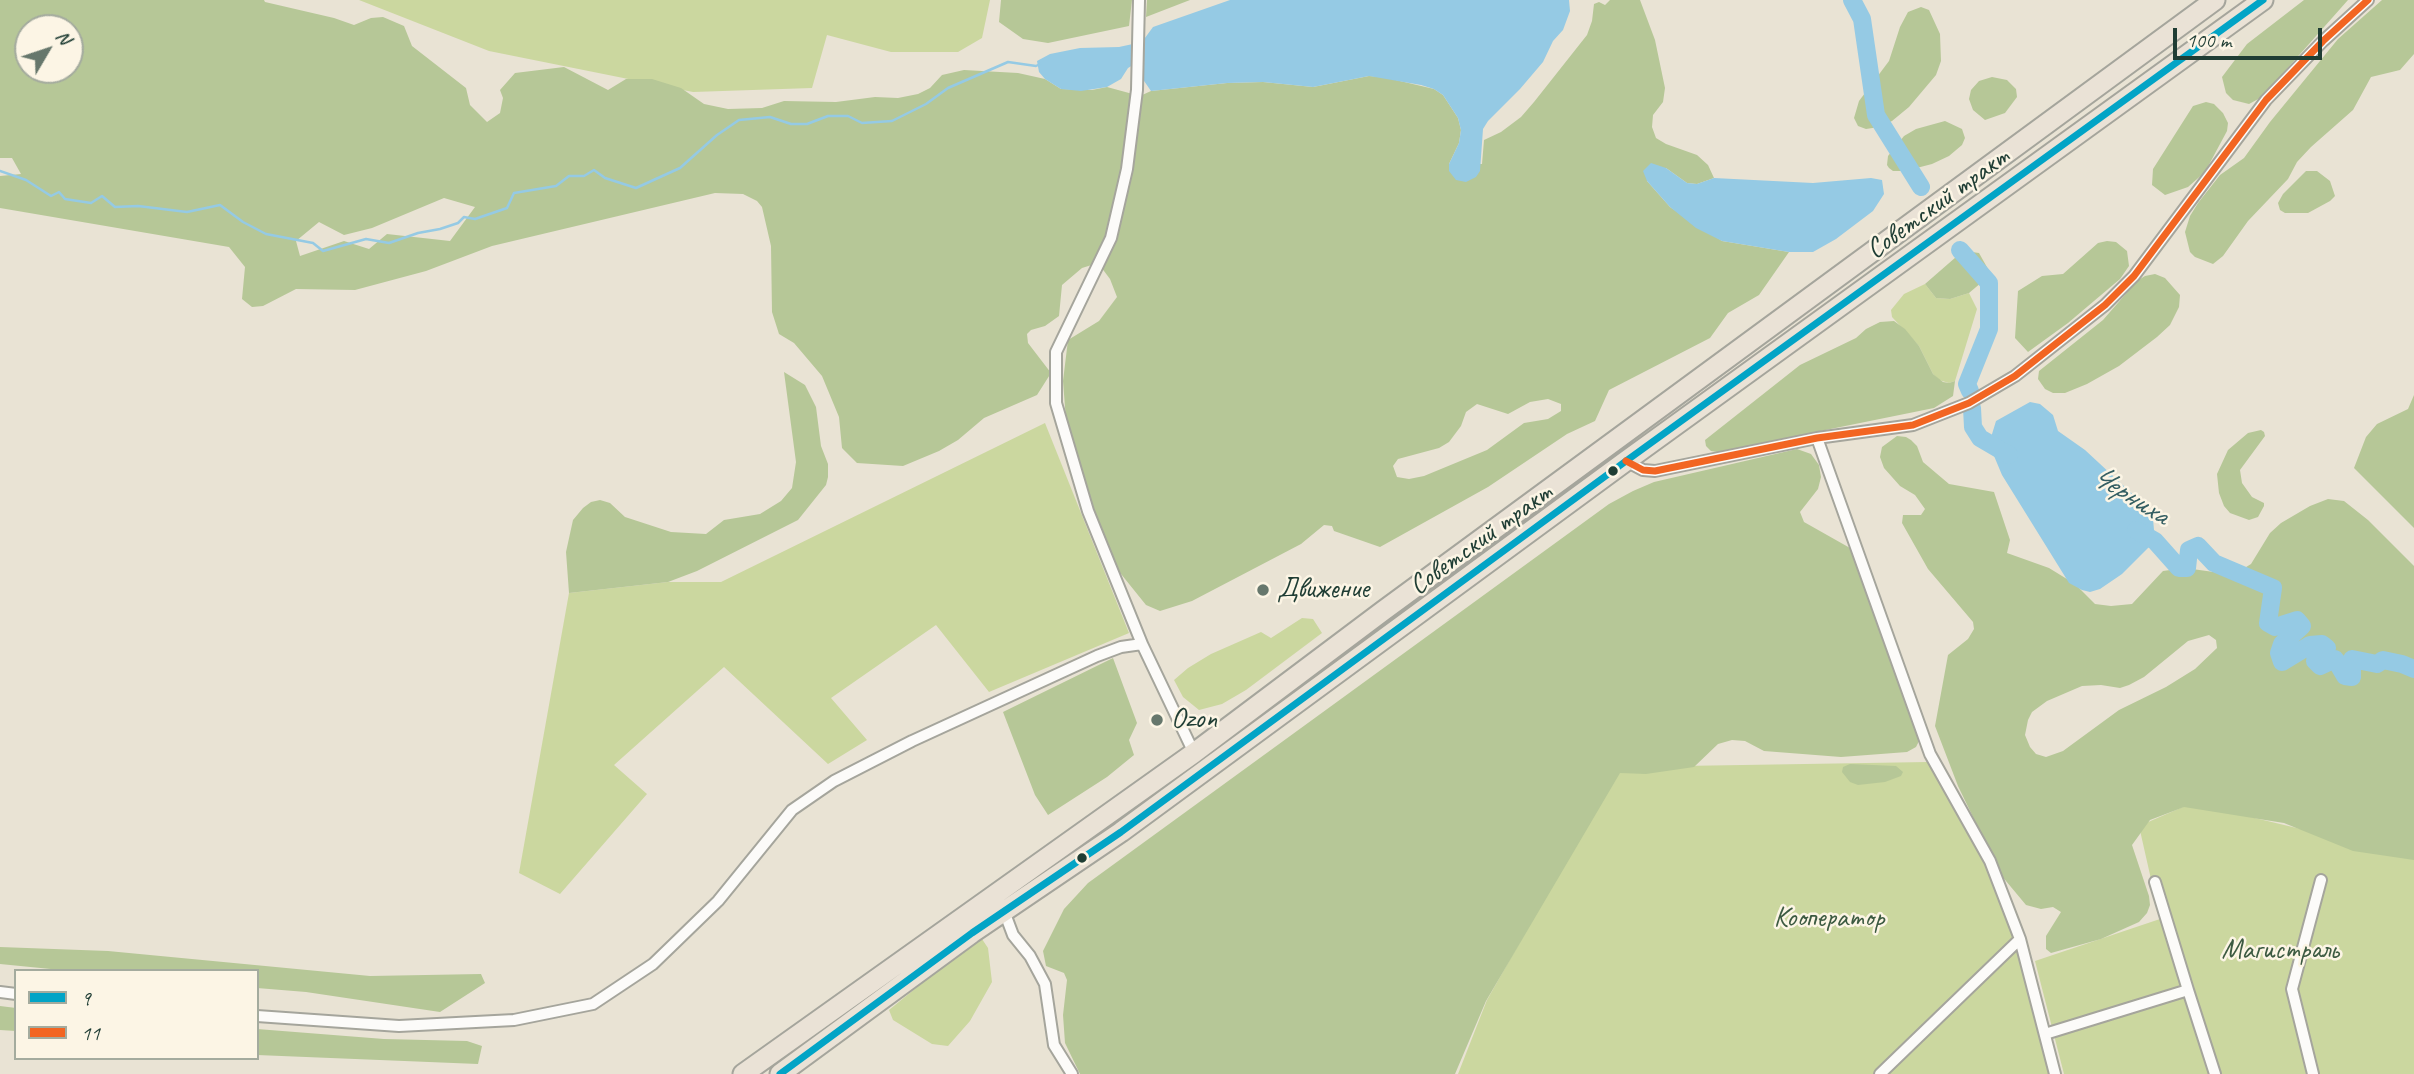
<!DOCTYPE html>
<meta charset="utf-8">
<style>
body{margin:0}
#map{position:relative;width:2414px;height:1074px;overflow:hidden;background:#e9e3d4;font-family:Caveat,sans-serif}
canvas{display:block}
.legend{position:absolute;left:14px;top:969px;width:245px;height:91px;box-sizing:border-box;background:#fcf5e5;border:2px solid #a4ab9e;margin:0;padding:9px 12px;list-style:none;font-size:21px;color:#1f3d34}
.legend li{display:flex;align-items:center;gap:14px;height:35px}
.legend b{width:35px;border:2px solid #a4ab9e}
.north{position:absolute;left:14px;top:14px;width:70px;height:70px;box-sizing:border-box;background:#fcf5e5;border:2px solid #a4ab9e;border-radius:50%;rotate:51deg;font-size:19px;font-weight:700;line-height:28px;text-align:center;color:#1f3d34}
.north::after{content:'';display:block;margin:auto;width:24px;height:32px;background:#66776c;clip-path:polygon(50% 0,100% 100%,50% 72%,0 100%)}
.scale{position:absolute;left:2173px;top:28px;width:149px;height:32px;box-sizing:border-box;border:4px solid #1f3d34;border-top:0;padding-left:9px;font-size:21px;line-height:24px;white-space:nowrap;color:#1f3d34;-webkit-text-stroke:5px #fcf5e5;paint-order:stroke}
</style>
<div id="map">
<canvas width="2414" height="1074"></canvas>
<ul class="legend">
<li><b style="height:9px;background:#02a4c6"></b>9</li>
<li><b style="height:9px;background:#f26522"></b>11</li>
</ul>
<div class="north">N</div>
<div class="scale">100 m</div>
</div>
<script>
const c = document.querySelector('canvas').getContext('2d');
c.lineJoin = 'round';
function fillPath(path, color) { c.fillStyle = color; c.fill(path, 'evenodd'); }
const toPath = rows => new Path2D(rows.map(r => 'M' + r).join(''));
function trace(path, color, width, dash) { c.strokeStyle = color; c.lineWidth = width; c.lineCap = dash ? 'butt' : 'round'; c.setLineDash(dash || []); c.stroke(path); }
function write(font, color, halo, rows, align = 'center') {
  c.font = font + ' Caveat,sans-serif'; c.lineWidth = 5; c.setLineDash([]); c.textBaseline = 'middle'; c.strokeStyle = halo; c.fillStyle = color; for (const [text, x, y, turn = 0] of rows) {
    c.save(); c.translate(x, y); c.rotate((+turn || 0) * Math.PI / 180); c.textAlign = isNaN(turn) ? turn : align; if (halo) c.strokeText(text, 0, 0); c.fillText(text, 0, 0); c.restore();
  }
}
const green = toPath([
 [359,0,990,0,982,38,958,52,891,52,827,35,812,88,693,92,489,51],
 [1925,284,1936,298,1950,299,1969,293,1977,309,1955,381,1949,383,1939,380,1933,374,1919,346,1892,317,1891,310,1904,294],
 [1045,423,1129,633,989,692,936,625,831,698,867,740,828,764,724,667,614,765,647,794,560,894,519,873,569,593,668,582,721,582],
 [1302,618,1313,619,1322,633,1246,690,1222,704,1199,710,1183,697,1174,680,1188,668,1211,654,1261,632,1271,638],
 [1928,762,1981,850,2020,957,2049,1074,1458,1074,1487,1000,1619,767],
 [2192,803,2414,856,2414,1074,2064,1074,2035,961,2160,919,2139,826],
 [982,939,988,948,992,982,970,1021,948,1046,932,1044,893,1020,889,1010,933,974]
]);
const forest = toPath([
 [0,0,264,0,265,2,334,18,354,25,371,18,383,17,404,26,412,46,466,88,470,105,487,122,500,113,503,98,500,90,515,73,564,67,608,90,626,79,652,79,681,88,704,104,728,109,762,108,784,101,836,102,875,97,898,98,918,94,930,88,942,75,964,70,1018,73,1045,79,1061,89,1092,90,1107,87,1140,96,1151,91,1227,83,1263,82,1313,87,1369,76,1383,77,1434,89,1443,95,1458,118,1461,130,1459,143,1449,164,1482,164,1484,140,1501,132,1521,117,1534,102,1587,35,1592,21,1594,4,1599,2,1605,5,1610,0,1640,0,1655,40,1665,88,1663,102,1653,115,1652,127,1656,138,1666,144,1697,155,1708,165,1714,178,1697,184,1687,183,1666,168,1647,181,1670,207,1722,241,1789,252,1759,295,1728,313,1710,338,1609,390,1595,421,1567,434,1488,487,1380,547,1334,531,1332,526,1324,525,1301,544,1192,601,1160,611,1146,605,1117,569,1087,494,1066,420,1063,381,1068,340,1099,321,1117,297,1110,279,1098,263,1082,268,1062,285,1059,316,1045,326,1031,330,1027,334,1028,343,1051,373,1037,395,984,418,958,440,939,451,903,466,857,463,842,448,839,417,822,376,794,343,779,334,772,312,771,246,762,207,757,201,743,194,715,193,492,246,426,271,355,290,296,289,263,306,252,307,242,299,245,267,229,247,0,208,0,176,21,174,12,158,0,158],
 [28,28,70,28,70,70,28,70],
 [444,198,475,207,450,241,387,234,369,249,344,241,300,256,296,241,319,222,344,235,372,228],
 [1548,399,1561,404,1561,411,1548,419,1524,423,1487,450,1424,476,1409,479,1397,477,1393,466,1398,459,1439,448,1449,442,1461,426,1466,412,1477,404,1508,414,1530,402],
 [1001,0,1132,0,1129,26,1048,43,1023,39,999,22],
 [1147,0,1190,0,1146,17],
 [2304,0,2348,0,2262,97,2249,104,2233,100,2226,93,2222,77,2247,44],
 [2382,0,2414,0,2414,54,2400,70,2371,77,2353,110,2311,147,2297,162,2288,179,2248,221,2223,256,2213,264,2195,257,2190,252,2185,232,2190,216,2198,203,2220,175,2244,158,2270,122,2338,39],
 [1921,7,1929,10,1940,34,1941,61,1936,75,1909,107,1892,121,1879,127,1866,129,1858,126,1854,118,1859,101,1889,61,1900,27,1908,12],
 [1992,77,2007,80,2016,89,2017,97,2005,113,1985,120,1973,110,1969,99,1971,90,1979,81],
 [2206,102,2214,104,2223,113,2228,123,2227,131,2205,172,2188,187,2165,195,2152,185,2153,169,2193,106],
 [1945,121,1962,129,1965,138,1962,145,1949,156,1932,164,1905,171,1893,171,1889,168,1887,165,1888,156,1904,136,1916,129],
 [2306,171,2317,171,2330,181,2335,196,2330,201,2308,213,2285,213,2280,210,2278,203,2283,194],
 [2107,241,2116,242,2127,251,2129,266,2120,279,2068,323,2028,352,2015,338,2018,291,2042,276,2063,274,2098,243],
 [1972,252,1979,253,1988,269,1987,275,1982,282,1969,293,1950,299,1936,298,1925,284,1956,257],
 [2155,274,2165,278,2180,295,2179,307,2170,325,2157,337,2119,366,2087,384,2065,393,2053,393,2045,389,2038,379,2039,371,2103,320,2137,281,2145,276],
 [1894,321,1905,329,1919,346,1933,374,1943,382,1949,383,1955,381,1953,396,1934,408,1717,452,1711,451,1706,446,1705,440,1800,365,1856,338,1866,329,1880,322],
 [784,372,805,385,816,407,821,446,828,464,828,477,826,485,798,520,697,571,668,582,569,593,566,552,573,520,583,508,591,502,600,500,610,503,625,517,671,532,706,534,724,520,760,514,781,501,792,488,796,462],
 [2414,395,2414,528,2354,468,2366,437,2377,424,2408,409],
 [2261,430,2264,432,2265,436,2240,470,2242,483,2252,497,2264,503,2264,506,2258,517,2249,520,2230,513,2224,506,2219,493,2217,474,2228,450,2248,433],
 [1897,436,1906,437,1911,440,1917,446,1923,462,1949,484,1994,492,2010,540,2007,553,2049,568,2075,584,2095,604,2111,606,2132,604,2163,571,2185,568,2228,574,2238,572,2251,564,2270,533,2281,523,2310,506,2328,499,2344,501,2368,520,2414,566,2414,860,2353,851,2284,823,2184,807,2150,820,2132,845,2149,896,2150,905,2147,913,2139,922,2101,939,2051,953,2046,949,2046,936,2061,912,2053,907,2041,909,2026,905,2001,875,1958,786,1935,726,1948,655,1968,639,1974,629,1973,622,1928,569,1902,523,1903,515,1921,515,1925,509,1915,495,1900,486,1884,468,1880,457,1882,447],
 [2209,635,2216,640,2217,648,2195,669,2166,687,2119,710,2063,751,2046,757,2036,754,2030,747,2025,735,2028,720,2032,712,2047,701,2082,686,2101,685,2120,688,2129,685,2144,677,2188,641],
 [1797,449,1811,454,1819,465,1821,477,1818,489,1800,512,1804,522,1850,548,1863,565,1919,733,1919,741,1916,747,1907,752,1841,757,1764,751,1745,741,1732,740,1718,744,1694,767,1646,774,1620,773,1486,1001,1455,1074,1080,1074,1065,1043,1063,1015,1067,980,1064,973,1046,966,1043,951,1064,909,1088,883,1609,504,1633,491,1654,482],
 [1113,658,1137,723,1129,740,1134,755,1107,777,1048,815,1035,795,1003,712],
 [1850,764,1896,766,1903,772,1901,776,1885,782,1858,785,1850,782,1842,772,1843,767],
 [0,947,108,951,370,976,481,974,485,983,440,1012,306,992,257,988,257,971,71,971,0,964],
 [0,1006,16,1008,16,1031,0,1030],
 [257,1029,384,1039,467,1041,482,1046,478,1064,257,1055]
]);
const water = toPath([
 [1230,0,1569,0,1570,11,1563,30,1553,41,1543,62,1520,89,1488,121,1483,129,1480,171,1476,177,1466,182,1456,180,1449,171,1449,164,1459,143,1461,130,1458,118,1443,95,1434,89,1421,85,1369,76,1313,87,1263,82,1227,83,1151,91,1133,65,1128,68,1121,79,1107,87,1081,91,1061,89,1045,79,1039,72,1037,61,1050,54,1080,48,1119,47,1142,42,1153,27],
 [1651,163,1666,168,1687,183,1697,184,1714,178,1813,183,1871,178,1882,180,1884,194,1873,211,1836,239,1813,252,1789,252,1722,241,1696,228,1670,207,1647,181,1643,171],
 [2030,402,2040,404,2053,415,2058,431,2085,450,2140,501,2153,519,2155,541,2122,574,2100,589,2090,592,2082,590,2069,583,2002,475,1989,444,1996,421]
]);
const stream = toPath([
 [0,171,26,180,51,196,59,192,65,199,91,203,102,196,115,207,138,206,187,212,220,205,243,222,266,234,313,243,323,251,366,239,389,243,418,233,440,229,458,223,464,217,475,219,507,208,514,193,556,186,569,176,584,176,594,170,605,178,636,188,680,168,717,135,739,120,770,117,791,124,807,124,828,116,848,116,862,123,892,121,926,104,948,88,1008,62,1036,66,1040,64]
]);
const river = toPath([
 [1852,0,1862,19,1876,115,1921,187],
 [1960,250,1989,283,1989,329,1967,384,1970,391],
 [1972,408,1973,427,1980,438,2009,455],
 [2136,530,2155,541,2179,568,2187,568,2189,550,2198,546,2214,563,2273,588,2268,623,2275,627,2297,620,2302,626,2282,644,2279,653,2282,662,2310,645,2322,644,2327,648,2315,661,2320,666,2335,659,2345,676,2352,677,2352,659,2377,664,2383,660,2402,664,2414,669]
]);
const minor = toPath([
 [1139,0,1137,90,1127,169,1111,238,1056,352,1056,403,1088,511,1142,644,1194,753],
 [1817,438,1930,754,1990,861,2020,939,2055,1074],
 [1626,461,1643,470,1655,471,1817,438,1913,425,1969,403,2015,376,2105,305,2134,276,2266,100,2323,41,2368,0],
 [2155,882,2188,990],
 [1004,911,1013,935,1030,956,1045,984,1054,1045,1072,1074],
 [0,992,16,994],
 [257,1016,399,1026,514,1020,593,1004,653,964,718,901,792,810,834,781,912,741,1097,656,1121,647,1142,644],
 [2045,1034,2188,990,2215,1074],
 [1880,1074,2020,939],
 [2313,1074,2292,989,2321,880]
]);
const trunk = toPath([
 [743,1074,1194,753,1383,611,2215,0],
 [780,1074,972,933,1121,832,1626,461,2263,0]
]);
const bus1 = toPath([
 [780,1074,972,933,1121,832,1626,461,2263,0]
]);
const bus2 = toPath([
 [1626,461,1643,470,1655,471,1817,438,1913,425,1969,403,2015,376,2105,305,2134,276,2266,100,2323,41,2368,0]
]);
const markers = [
 [1613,471,6,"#1f3d34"],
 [1263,590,7,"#66776c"],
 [1157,720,7,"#66776c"],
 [1082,858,6,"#1f3d34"]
];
const streetNames = [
 ["Советский тракт",1938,204,-36],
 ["Советский тракт",1481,540,-36]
];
const poiNames = [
 ["Движение",1277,590],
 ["Ozon",1171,720]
];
const parkNames = [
 ["Кооператор",1829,919],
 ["Магистраль",2280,951]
];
const waterNames = [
 ["Черниха",2130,496,32]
];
fillPath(green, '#cbd79f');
fillPath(forest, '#b6c797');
fillPath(water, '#95cae4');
trace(stream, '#95cae4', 2.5);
trace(river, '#95cae4', 18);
trace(minor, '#a5a59c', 14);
trace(trunk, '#a5a59c', 23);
trace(minor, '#fcfbf9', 10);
trace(trunk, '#eae2d6', 19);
trace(bus1, '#02a4c6', 7);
trace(bus2, '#f26522', 7);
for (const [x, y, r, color] of markers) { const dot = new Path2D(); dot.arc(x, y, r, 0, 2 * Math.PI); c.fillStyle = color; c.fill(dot); trace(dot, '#fcf5e5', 2.5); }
write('28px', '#1f3d34', '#fcf5e5', streetNames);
write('28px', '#1f3d34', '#fcf5e5', poiNames, 'left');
write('28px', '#3c5a41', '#fcf5e5', parkNames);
write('italic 30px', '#345e62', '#fcf5e5', waterNames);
</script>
